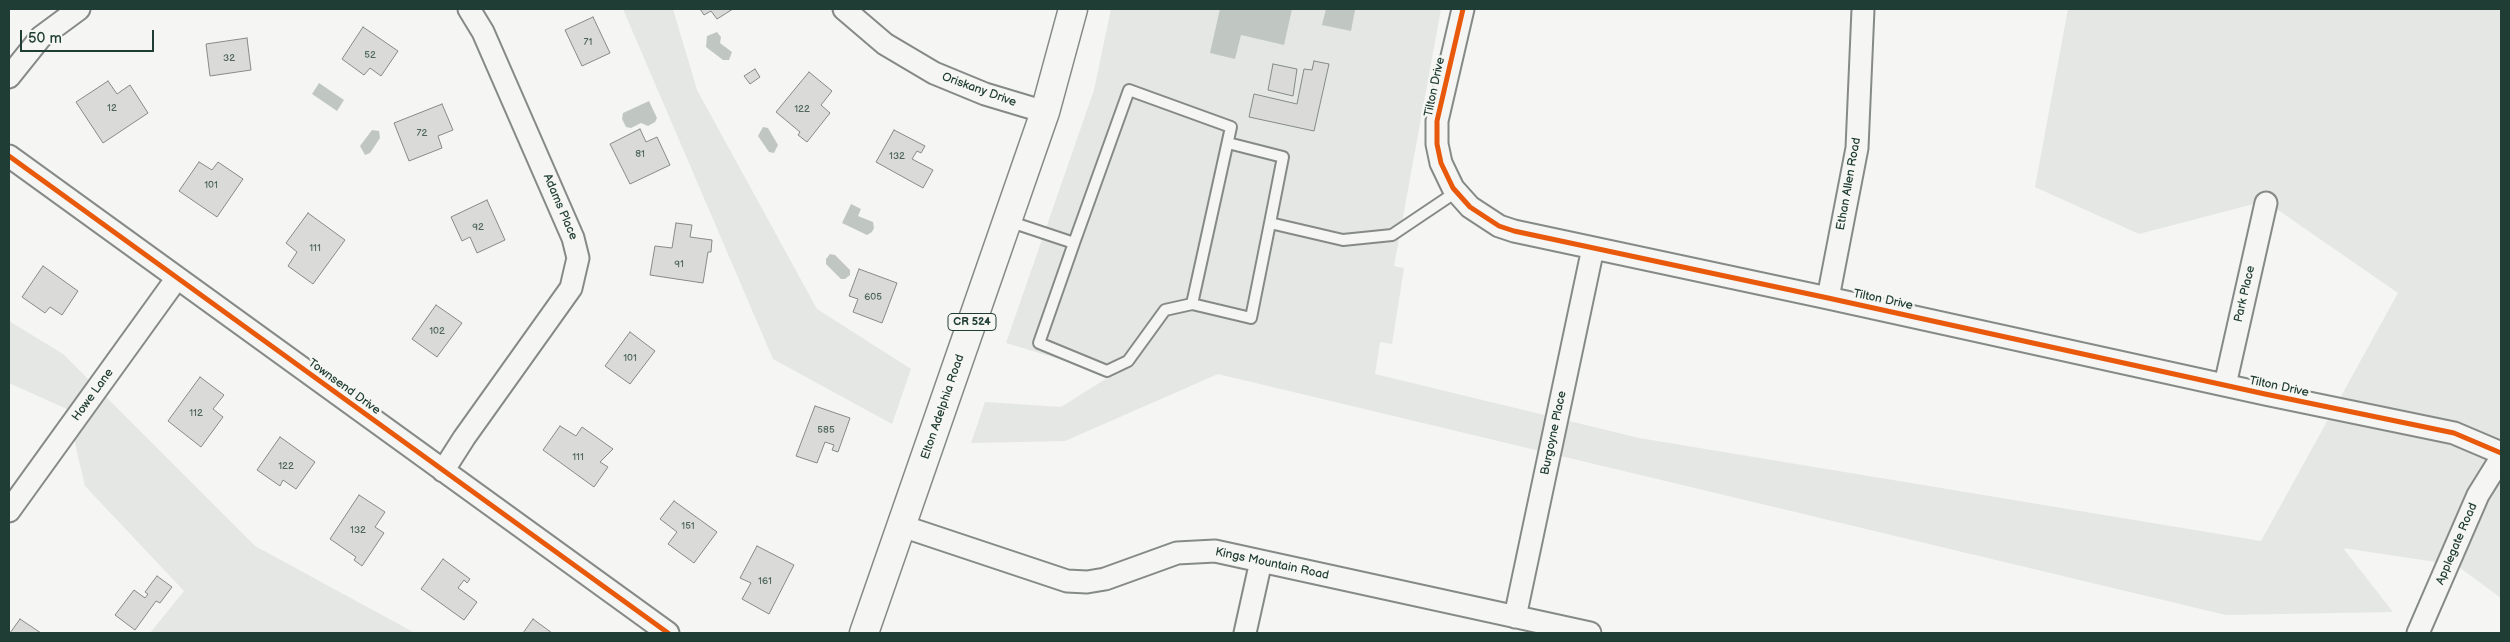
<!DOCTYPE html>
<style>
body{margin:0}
#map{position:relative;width:2510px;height:642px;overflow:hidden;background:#f5f5f3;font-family:"Balsamiq Sans",sans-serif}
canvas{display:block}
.frame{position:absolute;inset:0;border:10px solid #1f3d34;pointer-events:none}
.scale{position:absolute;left:20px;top:30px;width:134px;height:22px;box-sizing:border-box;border:2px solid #1f3d34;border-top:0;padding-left:6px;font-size:15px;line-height:18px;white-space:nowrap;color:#1f3d34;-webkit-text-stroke:4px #f6f6f2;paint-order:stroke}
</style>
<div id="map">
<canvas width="2510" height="642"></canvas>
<div class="frame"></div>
<div class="scale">50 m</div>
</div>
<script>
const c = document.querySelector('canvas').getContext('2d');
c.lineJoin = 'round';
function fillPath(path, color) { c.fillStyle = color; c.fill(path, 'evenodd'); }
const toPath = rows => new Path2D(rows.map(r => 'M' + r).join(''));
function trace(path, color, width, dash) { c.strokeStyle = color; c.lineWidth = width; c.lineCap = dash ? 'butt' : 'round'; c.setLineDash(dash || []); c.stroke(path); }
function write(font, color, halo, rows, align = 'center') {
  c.font = font + ' "Balsamiq Sans",sans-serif'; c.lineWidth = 5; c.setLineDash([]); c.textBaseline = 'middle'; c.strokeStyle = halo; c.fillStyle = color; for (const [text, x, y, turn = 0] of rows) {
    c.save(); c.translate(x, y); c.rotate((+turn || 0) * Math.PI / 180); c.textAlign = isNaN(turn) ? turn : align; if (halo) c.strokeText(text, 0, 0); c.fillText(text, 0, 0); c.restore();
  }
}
const green = toPath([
 [623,9,673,9,697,90,817,309,911,369,892,424,773,359],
 [1111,9,1441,9,1394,266,1404,268,1392,344,1380,342,1375,374,1639,438,2261,541,2398,293,2265,201,2139,234,2035,187,2068,9,2501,9,2501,598,2456,565,2343,548,2393,612,2226,615,1218,374,1065,441,971,443,985,402,1061,407,1112,375,1006,343,1094,90],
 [9,321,63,354,255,546,415,633,150,633,184,591,85,486,67,409,9,383]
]);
const water = toPath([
 [1220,9,1292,9,1284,45,1241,35,1235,59,1210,53],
 [1326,9,1355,10,1351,31,1322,25],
 [717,32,721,37,720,43,732,52,729,60,723,60,706,47,707,36],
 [319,83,344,100,337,111,312,94],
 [649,101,657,118,655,122,648,126,641,123,631,128,626,127,622,119,623,113],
 [763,127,768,128,778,145,774,153,769,152,758,136],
 [372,130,379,131,380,138,370,153,365,155,360,146],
 [851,204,861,209,858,216,873,222,874,228,872,232,867,235,842,223],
 [830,254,835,255,850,270,850,275,845,279,841,279,826,264,826,259]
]);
const building = toPath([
 [700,9,733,9,717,19,711,11,704,15,700,9],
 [593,17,610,53,582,66,565,30,593,17],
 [363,27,398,51,381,76,370,68,364,75,342,59,363,27],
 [247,38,251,70,210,76,206,44,247,38],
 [1314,61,1329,64,1314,131,1249,117,1254,94,1297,104,1304,69,1312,70,1314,61],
 [1273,64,1297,69,1293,96,1268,90,1273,64],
 [755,69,760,77,750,84,744,76,755,69],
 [809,72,832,91,821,105,830,113,807,142,798,135,800,132,776,112,809,72],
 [108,81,117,94,130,85,148,113,103,143,76,102,108,81],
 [442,104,453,130,438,136,442,148,409,161,394,123,442,104],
 [640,129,646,142,657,137,670,165,630,184,610,144,640,129],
 [894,130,925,146,921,153,917,151,912,159,933,170,923,188,876,162,894,130],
 [199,162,212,170,218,162,243,179,217,217,179,191,199,162],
 [487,200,505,240,477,253,470,237,462,241,451,217,487,200],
 [308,213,345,240,313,284,288,266,297,252,286,243,308,213],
 [676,223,692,225,690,237,712,240,711,252,708,252,703,283,650,275,655,246,672,248,676,223],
 [43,266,78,291,62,315,50,307,45,313,22,297,43,266],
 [859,269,897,283,882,323,853,312,858,299,849,296,859,269],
 [436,305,462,323,437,357,412,339,436,305],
 [630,332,655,351,630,384,605,366,630,332],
 [200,377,224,395,213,409,223,417,201,447,168,421,200,377],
 [815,406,850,418,838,452,832,450,834,445,825,442,817,463,796,456,815,406],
 [560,426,576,436,582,427,613,449,600,462,608,467,594,487,543,450,560,426],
 [280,437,315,462,296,489,283,480,280,486,257,470,280,437],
 [359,495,385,512,375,527,384,533,362,566,354,560,356,557,330,539,359,495],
 [674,501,717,532,694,563,668,544,677,532,660,519,674,501],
 [757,546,794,565,769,614,742,599,751,583,740,578,757,546],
 [443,559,470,579,467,583,464,580,458,588,477,602,464,620,421,589,443,559],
 [157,576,172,587,160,603,156,601,135,630,115,615,134,590,145,598,148,594,145,592,157,576],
 [20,619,41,633,10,633,20,619],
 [533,619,552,633,523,633,533,619]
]);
const service = toPath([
 [1228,143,1283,157,1270,223],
 [1008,221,1074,243,1129,90,1231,127,1192,304,1251,318,1270,223,1343,240,1392,235,1456,192],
 [1074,243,1039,343,1107,371,1128,361,1165,310,1192,304]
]);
const minor = toPath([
 [844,9,885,44,934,73,985,94,1045,112],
 [1463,9,1437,121,1437,144,1441,163,1453,188,1470,207,1499,226,1514,231,1828,298,2265,394,2454,433,2501,453],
 [9,77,41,37,79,9],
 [9,156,668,633],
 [1828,298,1857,148,1863,9],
 [2225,385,2266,203],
 [443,471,464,438,571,288,578,258,573,238,483,32,469,9],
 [9,511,177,278],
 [902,526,1067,581,1087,582,1105,579,1177,553,1215,551,1590,633],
 [1515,617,1593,248],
 [1245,633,1261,561],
 [2418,633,2478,495,2501,458]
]);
const primary = toPath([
 [864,633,1045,112,1073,9]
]);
const cycleway = toPath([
 [1463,9,1437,121,1437,144,1441,163,1453,188,1470,207,1499,226,1514,231,1828,298,2265,394,2454,433,2501,453],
 [9,156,668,633]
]);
const numberNames = [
 ["71",588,42],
 ["52",370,55],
 ["32",229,58],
 ["12",112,108],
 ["122",802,109],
 ["72",422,133],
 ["81",640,154],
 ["132",897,156],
 ["101",211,185],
 ["92",478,227],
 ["111",315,248],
 ["91",679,264],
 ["605",873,297],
 ["102",437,331],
 ["101",630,358],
 ["112",196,413],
 ["585",826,430],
 ["111",578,457],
 ["122",286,466],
 ["151",688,526],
 ["132",358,530],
 ["161",765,581]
];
const shields = [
 [972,322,48]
];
const shieldNames = [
 ["CR 524",972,322]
];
const streetNames = [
 ["Tilton Drive",1435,87,-78],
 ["Oriskany Drive",979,90,20],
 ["Ethan Allen Road",1849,184,-80],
 ["Adams Place",560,207,67],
 ["Park Place",2245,294,-77],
 ["Tilton Drive",1883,300,12],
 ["Townsend Drive",344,387,36],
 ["Tilton Drive",2279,387,12],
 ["Howe Lane",93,395,-54],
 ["Elton Adelphia Road",943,407,-71],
 ["Burgoyne Place",1554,433,-78],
 ["Applegate Road",2457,544,-67],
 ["Kings Mountain Road",1272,564,12]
];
fillPath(green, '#e4e7e3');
fillPath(water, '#c0c7c3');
fillPath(building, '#dadbd9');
trace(building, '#858a88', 1);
trace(service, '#858a88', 14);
trace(minor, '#858a88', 25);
trace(primary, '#858a88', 31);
trace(service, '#f5f5f3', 10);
trace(minor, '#f5f5f3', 21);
trace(primary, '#f5f5f3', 28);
trace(cycleway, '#e8590c', 5);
write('10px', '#4e645d', null, numberNames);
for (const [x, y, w] of shields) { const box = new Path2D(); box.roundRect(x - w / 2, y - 8.5, w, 17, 4); c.fillStyle = '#f6f6f2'; c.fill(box); trace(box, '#1f3d34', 1); }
write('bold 11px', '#1f3d34', null, shieldNames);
write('12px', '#1f3d34', '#f6f6f2', streetNames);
</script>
